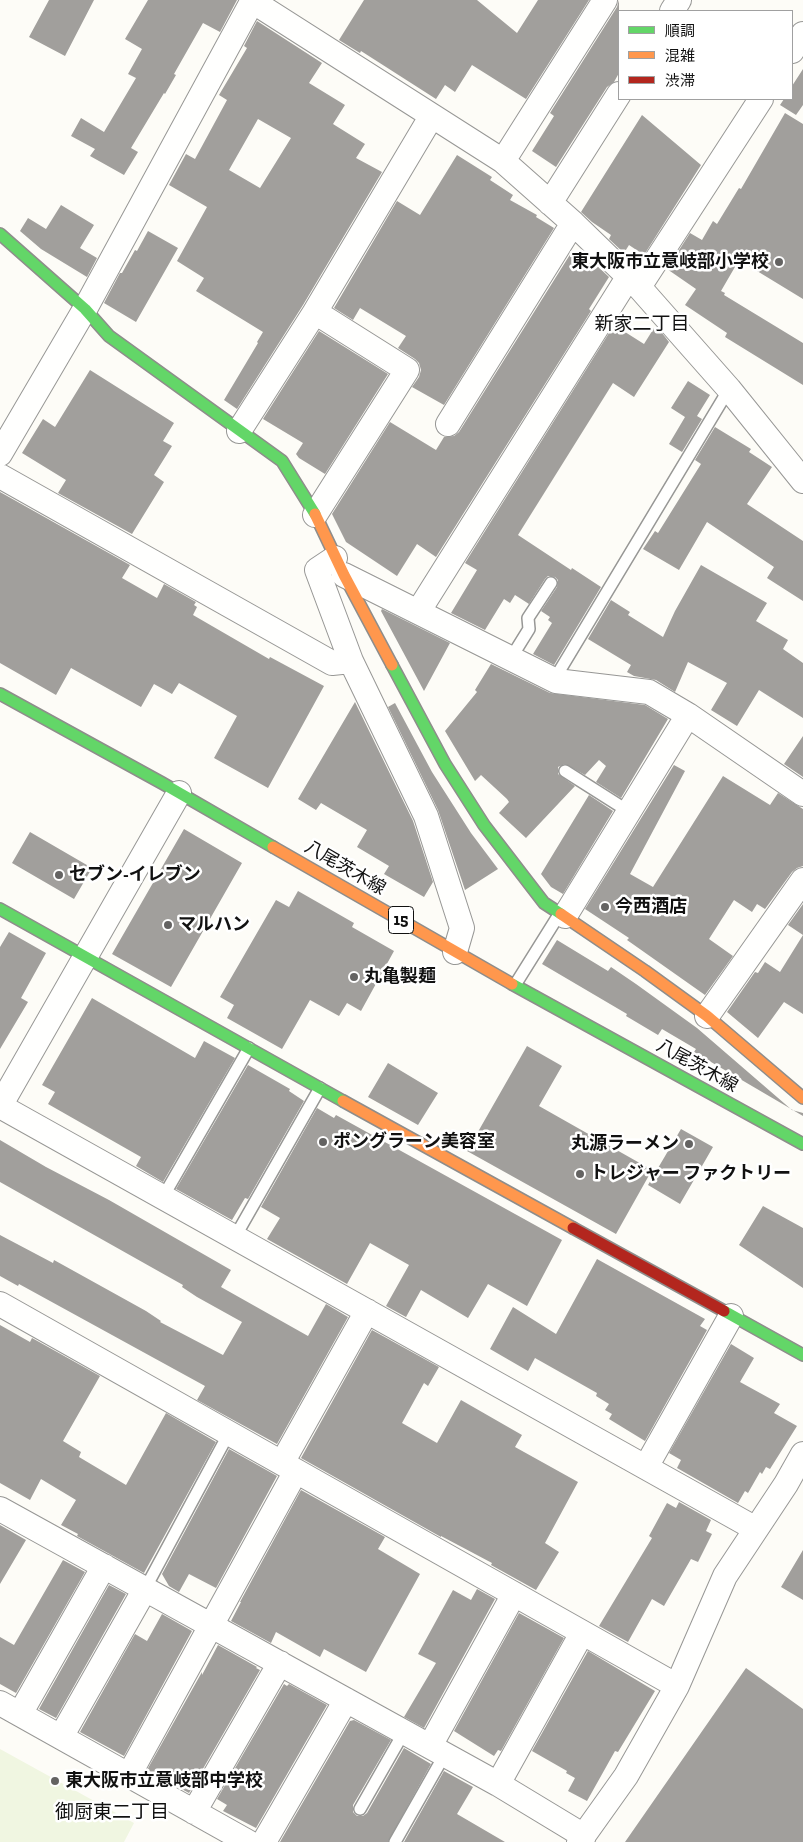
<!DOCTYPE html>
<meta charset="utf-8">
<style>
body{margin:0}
#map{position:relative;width:803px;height:1842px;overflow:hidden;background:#fdfcf7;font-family:"Zilla Slab","Noto Sans JP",serif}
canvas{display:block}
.legend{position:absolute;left:618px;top:10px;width:175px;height:90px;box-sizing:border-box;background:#fff;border:1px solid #a0a0a0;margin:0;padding:6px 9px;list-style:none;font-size:15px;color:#111}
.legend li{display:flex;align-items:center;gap:10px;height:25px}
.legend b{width:25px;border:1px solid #a0a0a0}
</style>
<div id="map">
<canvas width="803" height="1842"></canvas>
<ul class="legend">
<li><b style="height:6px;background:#63d668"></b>順調</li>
<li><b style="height:6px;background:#ff974d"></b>混雑</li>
<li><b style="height:6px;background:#b3261e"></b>渋滞</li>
</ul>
</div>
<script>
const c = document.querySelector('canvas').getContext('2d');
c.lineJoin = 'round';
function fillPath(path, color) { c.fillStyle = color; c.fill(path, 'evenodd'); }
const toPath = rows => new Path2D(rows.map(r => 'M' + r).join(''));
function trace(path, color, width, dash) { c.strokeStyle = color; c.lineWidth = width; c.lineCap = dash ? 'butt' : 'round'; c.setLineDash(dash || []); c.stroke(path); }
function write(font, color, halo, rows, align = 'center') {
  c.font = font + ' "Zilla Slab","Noto Sans JP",serif'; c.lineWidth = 5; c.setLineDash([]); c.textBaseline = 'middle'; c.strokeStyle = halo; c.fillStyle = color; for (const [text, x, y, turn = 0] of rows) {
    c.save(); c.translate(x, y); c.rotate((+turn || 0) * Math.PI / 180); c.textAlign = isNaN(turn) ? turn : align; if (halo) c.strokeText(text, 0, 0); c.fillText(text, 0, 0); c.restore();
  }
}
const pitch = toPath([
 [0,1749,134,1823,124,1842,0,1842]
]);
const building = toPath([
 [49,0,94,0,65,56,29,37],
 [148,0,237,0,220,32,203,23,174,74,176,75,165,94,164,93,131,148,138,152,124,175,90,156,95,149,71,136,81,118,104,132,136,78,128,74,142,49,125,39],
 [364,0,477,0,517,33,538,0,589,0,526,99,472,65,455,92,445,85,436,99,361,51,360,53,339,40],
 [619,0,619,73,614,82,607,87,556,167,532,151,554,116,550,113,617,7],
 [257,21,322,63,309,83,345,105,333,124,365,144,356,158,382,172,303,305,237,409,224,400,258,343,257,342,263,332,196,291,204,278,177,261,207,207,169,185,186,154,195,159,227,100,219,95,247,48,244,46],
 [258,119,291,138,260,188,229,170],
 [803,69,803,105,796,115,780,105,784,99,792,99,792,86],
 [785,113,803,124,803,299,739,260,721,291,725,293,724,295,803,343,803,385,725,337,727,333,685,305,696,289,667,269,690,233,702,240,713,221,717,224,739,188,741,189],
 [642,115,701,165,644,255,629,245,624,253,609,239,611,235,592,222,581,212],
 [457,155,492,177,490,180,513,195,510,200,537,215,536,217,554,228,444,405,412,387,419,377,421,370,419,363,415,359,398,348,406,336,360,308,353,320,334,308,397,201,420,215],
 [61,205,94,225,80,248,97,258,87,277,41,249,20,231,28,218,46,229],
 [148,231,178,248,136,322,104,303,120,273,122,273,135,250,137,251],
 [571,253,592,265,594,263,609,277,589,309,591,311,436,557,417,544,397,576,346,542,332,514,390,422,436,450,444,437,454,436,459,432],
 [614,325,644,344,654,328,662,333,669,342,634,397,613,383,518,535,571,570,572,568,601,587,554,665,533,654,552,623,548,620,550,617,541,611,557,587,558,580,555,577,548,576,545,579,529,604,515,595,510,603,504,599,485,630,451,613,477,570,465,563],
 [319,331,388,374,325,474,299,458,296,454,303,443,263,419],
 [90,370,174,423,163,441,172,446,154,475,164,482,132,534,58,493,66,480,22,453,43,419,55,427],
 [688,381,710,395,697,416,702,419,682,452,669,444,685,417,671,408],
 [715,427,751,449,749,452,772,467,747,504,803,541,803,601,767,578,774,567,707,522,679,570,643,549,655,531,658,533,701,464,695,460],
 [0,492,130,565,122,578,157,598,164,584,196,602,194,605,197,607,193,615,269,659,270,657,324,686,268,788,214,758,237,716,179,683,172,694,154,684,141,707,71,668,56,695,0,663],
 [701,565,767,603,756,621,788,640,783,649,803,663,803,718,759,690,737,726,711,710,727,683,688,662,675,692,656,680,634,676,627,672,631,665,588,639,611,600,630,612,628,615,663,637,675,611],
 [382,609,450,643,424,691,381,611],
 [491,664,550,693,645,705,668,719,621,798,596,782,606,766,599,760,585,775,565,764,558,767,558,774,575,786,526,838,499,813,509,802,507,799,481,775,475,781,445,731,477,692,475,690],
 [355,702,413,821,433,882,424,897,384,874,389,866,357,847,367,830,321,803,316,810,298,799],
 [395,703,432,772,471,833,498,869,465,890,438,810,388,707],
 [803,736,803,777,784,764],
 [674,765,685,771,630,874,653,887,723,776,770,805,778,793,803,809,803,866,797,868,792,872,765,909,757,904,752,912,734,900,709,939,733,956,705,995,627,940,629,938,585,909],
 [589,795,613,811,563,894,551,887,541,874],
 [184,829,242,863,171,987,112,954],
 [30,832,92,868,74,899,12,863],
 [298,891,354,923,352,927,394,951,361,1011,347,1003,339,1016,310,1000,282,1049,227,1018,234,1005,220,997,276,900,289,907],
 [803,904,803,1014,784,1002,758,1038,727,1012,755,972,758,973,765,962,780,972,803,935,788,925],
 [9,932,46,953,21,998,28,1002,0,1049,0,947],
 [557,940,608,971,611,967,636,984,697,1028,792,1110,803,1113,803,1116,694,1052,696,1049,662,1029,658,1035,626,1016,627,1014,542,964],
 [92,998,195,1058,204,1041,235,1058,163,1182,136,1166,141,1157,48,1104,55,1092,42,1085],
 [527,1046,562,1066,539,1106,652,1170,616,1234,467,1151],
 [388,1063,438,1093,418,1125,368,1097],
 [248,1065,290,1089,289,1091,304,1101,248,1199,245,1198,232,1220,176,1189],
 [317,1108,334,1118,336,1115,562,1240,527,1306,488,1284,468,1318,421,1290,406,1317,386,1306,409,1265,370,1243,347,1284,267,1239,280,1218,261,1207],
 [681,1129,713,1147,680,1204,648,1185],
 [0,1140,46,1167,109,1200,231,1270,221,1287,308,1336,326,1304,348,1317,277,1444,197,1400,205,1386,19,1284,18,1286,0,1276,0,1235,53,1263,54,1260,146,1311,161,1321,160,1322,223,1355,242,1322,197,1297,182,1287,183,1285,0,1182],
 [763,1206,803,1228,803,1288,739,1245],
 [597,1259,705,1319,700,1326,707,1330,645,1441,609,1419,612,1414,605,1410,609,1404,596,1396,597,1393,535,1358,528,1371,490,1349,513,1307,556,1334],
 [0,1325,30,1342,32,1338,100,1376,63,1441,81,1452,79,1457,126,1485,166,1413,216,1442,144,1573,77,1536,78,1534,61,1525,76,1500,41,1479,30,1500,0,1483],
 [372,1330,439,1367,428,1386,424,1383,402,1423,437,1443,461,1400,522,1435,515,1447,578,1482,545,1543,559,1552,536,1590,491,1565,492,1563,441,1536,441,1537,301,1458],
 [731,1344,754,1358,740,1382,780,1404,774,1413,797,1426,770,1469,766,1467,762,1474,760,1472,748,1493,745,1491,738,1503,677,1468,681,1460,669,1453],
 [229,1449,277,1476,216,1588,189,1574,179,1592,169,1586,162,1574],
 [301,1490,385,1537,378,1549,420,1574,366,1672,324,1649,320,1657,276,1632,271,1643,231,1621,241,1602,240,1602],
 [679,1502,711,1520,706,1531,712,1534,698,1562,691,1559,664,1606,652,1599,628,1642,599,1626,652,1538,649,1536,667,1503,676,1508],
 [0,1525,26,1540,0,1584],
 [803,1550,803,1600,781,1587],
 [63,1560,85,1572,16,1693,0,1684,0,1637,14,1645],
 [109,1585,126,1594,56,1718,39,1709],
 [477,1589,495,1599,424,1728,404,1717,436,1663,418,1654,453,1590,471,1600],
 [519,1613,564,1638,501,1751,498,1750,494,1756,454,1731],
 [162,1614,192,1631,124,1756,80,1732,135,1634,147,1641],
 [218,1645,257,1667,256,1668,260,1670,189,1793,147,1770,202,1672,202,1675],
 [588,1651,655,1691,618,1752,615,1751,587,1801,568,1791,575,1778,566,1773,567,1771,532,1751],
 [746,1668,803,1709,803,1842,625,1842],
 [284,1684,287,1686,289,1684,327,1705,256,1828,223,1811,227,1805,217,1799],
 [354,1720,391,1740,353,1805,353,1812,357,1816,363,1816,367,1813,404,1748,431,1764,388,1842,280,1842,350,1721],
 [444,1771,473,1787,457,1814,505,1842,404,1842]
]);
const lane = toPath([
 [511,658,529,629,528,618,551,583],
 [554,680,729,389],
 [565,771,628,811],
 [515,985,560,913],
 [163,1197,249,1048],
 [235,1237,320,1088],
 [145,1589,229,1433],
 [360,1809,404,1732],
 [395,1842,445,1754]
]);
const street = toPath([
 [252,1,503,161,573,223,639,287,729,389,803,481],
 [672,11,679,0],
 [792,51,803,34],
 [503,161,605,0],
 [550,203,619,94],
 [639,287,761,99],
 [315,312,431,117],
 [448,424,573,223],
 [239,431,315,312,407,370,315,515],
 [0,454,85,309,253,0],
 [0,476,332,663,351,661],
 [335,558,317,570,351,661,426,816,462,928,455,952],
 [344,575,556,681,649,692,688,715,803,794],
 [418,612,629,276],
 [565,916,688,715],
 [707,1016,803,880],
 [0,1106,756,1529],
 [0,1106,179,793],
 [0,1304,677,1686],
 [282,1463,367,1311],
 [646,1467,731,1316],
 [0,1509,498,1784,584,1836],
 [0,1703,248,1842],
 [20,1714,104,1566],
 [61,1737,145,1589],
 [430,1746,514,1594],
 [129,1775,296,1471],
 [498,1784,582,1633],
 [194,1812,280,1663],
 [264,1842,346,1700],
 [579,1842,626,1776,677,1686,725,1576,786,1484,803,1454]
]);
const fast = toPath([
 [0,234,85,309,109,336,282,461,315,514],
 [392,665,445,764,484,825,544,903,561,914],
 [0,694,162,783,273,847],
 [0,909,343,1101],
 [512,984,803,1144],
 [724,1311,803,1355]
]);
const slow = toPath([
 [315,514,344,575,392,665],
 [273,847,512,984],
 [561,914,645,971,707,1016,803,1098],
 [343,1101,573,1228]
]);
const jam = toPath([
 [573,1228,724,1311]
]);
const markers = [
 [779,262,5,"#646362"],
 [59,875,5,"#646362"],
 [605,907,5,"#646362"],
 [168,925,5,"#646362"],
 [354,977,5,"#646362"],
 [323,1142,5,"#646362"],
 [689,1144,5,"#646362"],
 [580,1174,5,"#646362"],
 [55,1781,5,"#646362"]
];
const shields = [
 [401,920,25]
];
const shieldNames = [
 ["15",401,920]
];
const poiNames = [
 ["東大阪市立意岐部小学校",769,262,"right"],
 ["セブン-イレブン",69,875],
 ["今西酒店",615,907],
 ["マルハン",178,925],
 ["丸亀製麺",364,977],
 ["ポングラーン美容室",333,1142],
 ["丸源ラーメン",679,1144,"right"],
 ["トレジャー ファクトリー",590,1174],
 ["東大阪市立意岐部中学校",65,1781]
];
const streetNames = [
 ["八尾茨木線",345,868,30],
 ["八尾茨木線",697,1066,29]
];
const neighbourhoodNames = [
 ["新家二丁目",642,325],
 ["御厨東二丁目",112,1813]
];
fillPath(pitch, '#f0f6e1');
fillPath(building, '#a19f9c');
trace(lane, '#979795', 14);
trace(street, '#979795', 26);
trace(fast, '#8e8d8b', 14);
trace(slow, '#8e8d8b', 14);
trace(jam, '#8e8d8b', 14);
trace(lane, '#fffffe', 11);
trace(street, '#fffffe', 24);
trace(fast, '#63d668', 11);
trace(slow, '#ff974d', 11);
trace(jam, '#b3261e', 11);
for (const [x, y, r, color] of markers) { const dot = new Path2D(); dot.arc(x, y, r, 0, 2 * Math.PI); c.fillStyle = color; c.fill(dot); trace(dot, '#fff', 2); }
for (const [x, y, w] of shields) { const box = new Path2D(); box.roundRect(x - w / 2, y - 13.5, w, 27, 4); c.fillStyle = '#fff'; c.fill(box); trace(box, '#111', 1); }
write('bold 16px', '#111', null, shieldNames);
write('bold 18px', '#111', '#fff', poiNames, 'left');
write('18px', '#111', '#fff', streetNames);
write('19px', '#111', '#fff', neighbourhoodNames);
</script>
